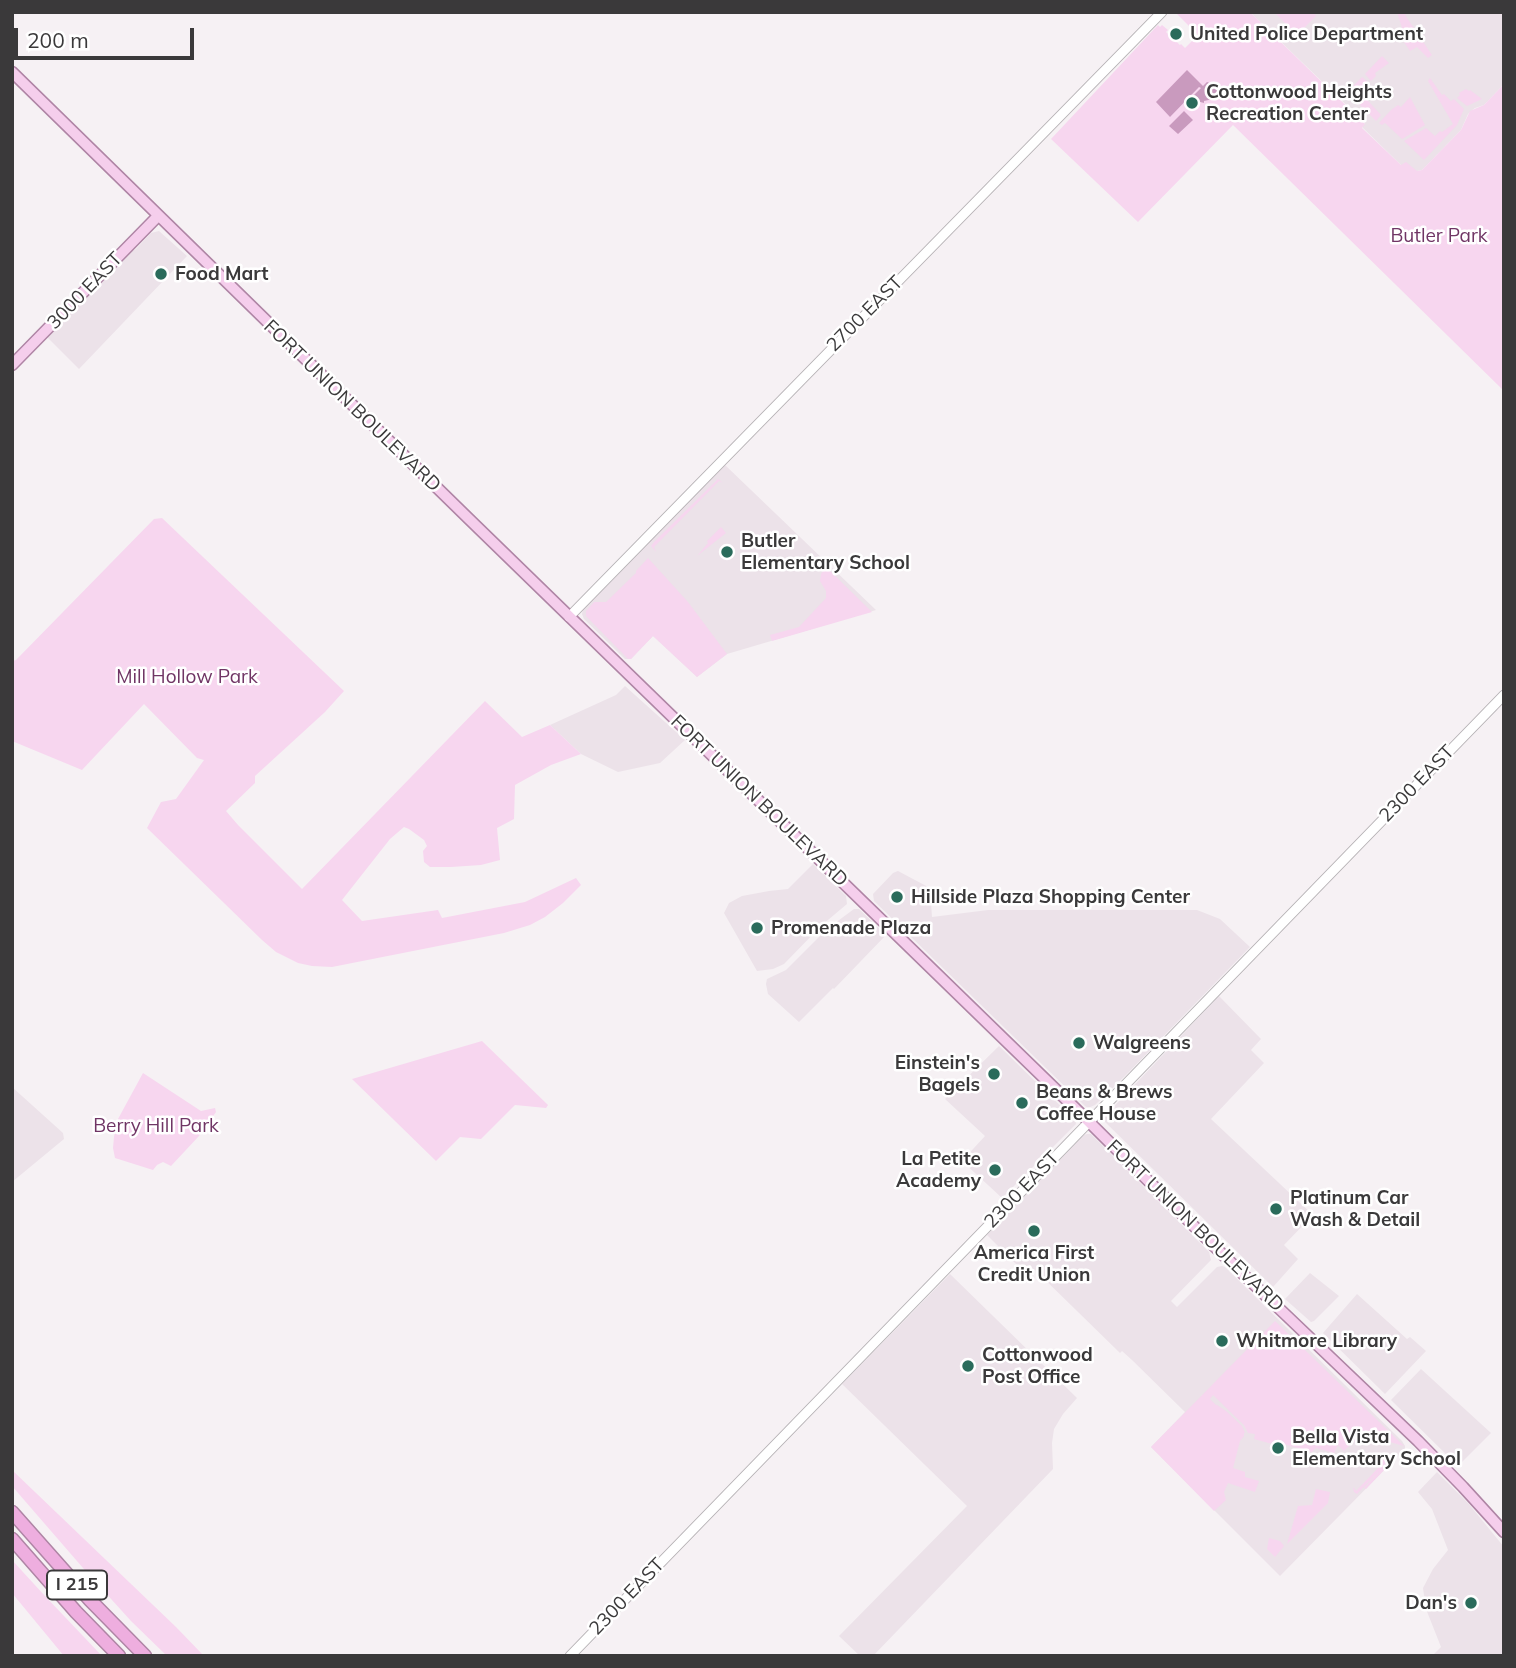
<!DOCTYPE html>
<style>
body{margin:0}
#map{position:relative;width:1516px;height:1668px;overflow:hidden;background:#f6f1f4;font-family:Mulish,sans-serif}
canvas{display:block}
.frame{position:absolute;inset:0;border:14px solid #3a393a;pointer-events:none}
.scale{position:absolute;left:14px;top:28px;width:180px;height:32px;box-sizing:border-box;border:4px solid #3a393a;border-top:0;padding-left:9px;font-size:21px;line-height:24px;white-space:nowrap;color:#3a393a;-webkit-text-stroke:5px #fff;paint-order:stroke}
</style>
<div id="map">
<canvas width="1516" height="1668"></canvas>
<div class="frame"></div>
<div class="scale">200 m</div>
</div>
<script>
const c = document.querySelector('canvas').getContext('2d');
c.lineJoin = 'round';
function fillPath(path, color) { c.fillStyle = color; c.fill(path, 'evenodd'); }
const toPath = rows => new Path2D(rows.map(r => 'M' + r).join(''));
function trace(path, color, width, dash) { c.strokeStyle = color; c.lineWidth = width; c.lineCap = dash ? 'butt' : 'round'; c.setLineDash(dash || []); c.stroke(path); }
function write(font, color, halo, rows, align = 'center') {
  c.font = font + ' Mulish,sans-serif'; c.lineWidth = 5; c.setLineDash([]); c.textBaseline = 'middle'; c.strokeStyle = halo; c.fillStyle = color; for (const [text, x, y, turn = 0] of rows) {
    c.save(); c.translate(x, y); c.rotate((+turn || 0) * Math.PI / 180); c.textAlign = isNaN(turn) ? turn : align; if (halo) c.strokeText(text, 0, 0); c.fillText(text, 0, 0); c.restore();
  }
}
const built = toPath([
 [1250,12,1504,12,1504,84,1484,105,1475,108,1468,114,1461,130,1422,170,1417,171,1402,166,1362,127,1365,123],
 [159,231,187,256,79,369,47,337,132,251,136,249,151,233],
 [725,465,876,610,727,654,697,677,653,636,631,659,625,659,584,619,582,614,583,609],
 [625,686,685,740,660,763,618,772,581,754,550,725,616,695],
 [813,864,846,896,847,904,822,925,784,964,773,969,757,971,724,913,729,903,742,896,769,891,788,889],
 [898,871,930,888,932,917,988,910,1197,910,1220,919,1250,947,1125,1076,1095,1105,1088,1108,1085,1106,874,901,873,894,893,873],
 [854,909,859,909,886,935,834,989,833,988,799,1022,768,994,766,984,767,979,786,970,827,929],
 [1219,996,1261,1039,1251,1050,1264,1063,1211,1119,1313,1215,1284,1245,1298,1259,1273,1287,1102,1119],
 [999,1046,1075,1120,1076,1124,1002,1198,962,1161,985,1136,945,1099],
 [12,1087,63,1133,64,1139,12,1182],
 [1087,1134,1091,1134,1209,1252,1211,1260,1171,1301,1177,1307,1217,1267,1222,1266,1225,1267,1402,1441,1405,1446,1405,1449,1280,1576,1151,1447,1185,1412,1132,1360,1122,1351,1120,1353,1034,1269,1027,1275,987,1235,1084,1135],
 [1310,1273,1339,1296,1314,1321,1311,1322,1285,1299],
 [950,1274,1077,1398,1063,1414,1054,1429,1052,1443,1053,1469,873,1656,860,1656,839,1636,967,1506,842,1384],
 [1357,1294,1407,1339,1410,1337,1426,1351,1385,1394,1323,1333],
 [1421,1369,1491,1433,1458,1466,1391,1400],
 [1437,1472,1468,1503,1504,1547,1504,1656,1432,1656,1441,1647,1426,1609,1423,1588,1433,1569,1448,1550,1432,1509,1418,1492]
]);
const green = toPath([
 [1175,12,1250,12,1365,124,1362,128,1401,165,1406,162,1417,171,1422,170,1461,130,1470,111,1484,105,1504,84,1504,391,1233,125,1138,222,1051,139,1158,25,1160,27,1162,25,1168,30,1166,32,1180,45,1181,44,1185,48,1198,35,1177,14,1174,14],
 [1274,12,1313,12,1316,16,1299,33,1295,33],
 [1397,12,1408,12,1405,15,1432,55,1428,58,1417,47,1410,51,1400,36,1403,31],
 [1382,56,1389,63,1375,73,1376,76,1371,81,1365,74],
 [1362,77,1369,83,1361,93,1381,115,1376,121,1349,94,1348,91],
 [1430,78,1442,95,1444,94,1451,101,1454,99,1464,109,1457,125,1424,160,1404,141,1426,128,1435,136,1440,131,1442,132,1453,124,1428,81],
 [1466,89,1469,91,1470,90,1482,99,1467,106,1457,98,1460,95,1459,93],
 [1410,97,1425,125,1402,139,1385,123,1382,125,1379,123,1391,110,1398,105,1401,107],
 [718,479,723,483,719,481,654,547,656,552,651,546,654,542],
 [162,518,344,691,325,712,255,776,255,783,226,811,238,825,302,889,485,701,522,737,550,725,581,754,551,765,515,785,514,819,497,828,500,860,481,865,451,867,430,867,424,862,423,851,427,846,424,840,409,829,404,827,390,839,342,900,362,921,438,910,442,918,525,902,576,878,581,885,563,903,545,917,530,925,504,933,332,967,312,966,298,963,276,952,262,940,147,828,161,802,176,799,204,760,197,758,144,704,82,770,12,741,12,661,16,660,154,519],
 [721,527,726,533,697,556,708,543,707,541],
 [648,558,688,602,727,654,697,677,653,636,631,659,628,659,586,616,586,611,594,602,606,602,636,573,636,571],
 [826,567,872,612,772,641,770,635,799,627,826,598,826,591,820,581,821,574],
 [482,1041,548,1105,546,1108,515,1105,481,1139,460,1137,436,1161,352,1079],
 [143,1073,201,1111,215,1108,216,1112,199,1136,171,1166,163,1162,157,1165,153,1170,115,1158,113,1148,114,1137,118,1119],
 [1275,1321,1404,1446,1372,1437,1354,1441,1344,1451,1338,1445,1334,1453,1316,1448,1312,1452,1280,1443,1279,1445,1273,1443,1272,1444,1254,1439,1255,1434,1248,1433,1244,1425,1213,1395,1210,1399,1216,1405,1217,1405,1226,1411,1242,1426,1245,1433,1244,1433,1244,1436,1240,1441,1233,1468,1245,1472,1245,1477,1259,1481,1255,1492,1228,1483,1224,1492,1226,1500,1214,1511,1151,1447],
 [1383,1459,1387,1462,1383,1467,1385,1465,1387,1467,1366,1489,1364,1488,1382,1468,1357,1494,1354,1492,1353,1487,1356,1491,1381,1465,1380,1460],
 [12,1470,176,1627,204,1656,167,1656,131,1621,83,1568,12,1486],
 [1316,1489,1330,1492,1328,1503,1287,1544,1298,1506,1312,1505],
 [1269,1538,1280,1541,1284,1546,1275,1557,1267,1549],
 [12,1560,45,1596,102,1656,64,1656,12,1593]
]);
const water = toPath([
 [1187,70,1203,86,1207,82,1215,85,1217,90,1216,96,1213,99,1204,101,1204,103,1193,100,1194,95,1201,88,1199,87,1170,117,1156,102],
 [1184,111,1193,120,1178,134,1169,126]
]);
const minor = toPath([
 [569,617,1162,12],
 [570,1656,1504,695]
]);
const major = toPath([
 [12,72,469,519,1080,1113,1222,1254,1418,1441,1463,1487,1504,1532],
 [12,365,158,216]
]);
const highway = toPath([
 [12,1512,90,1600,145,1656],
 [12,1539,76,1612,119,1656]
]);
const markers = [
 [1176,34,7,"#2a6b5b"],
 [1192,103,7,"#2a6b5b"],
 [161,274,7,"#2a6b5b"],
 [727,552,7,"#2a6b5b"],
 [897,897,7,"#2a6b5b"],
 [757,928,7,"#2a6b5b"],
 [1079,1043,7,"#2a6b5b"],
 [994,1074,7,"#2a6b5b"],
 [1022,1103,7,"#2a6b5b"],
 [995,1170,7,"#2a6b5b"],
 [1276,1209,7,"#2a6b5b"],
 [1034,1231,7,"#2a6b5b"],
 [1222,1341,7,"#2a6b5b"],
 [968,1366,7,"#2a6b5b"],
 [1278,1448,7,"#2a6b5b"],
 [1471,1603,7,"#2a6b5b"]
];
const shields = [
 [77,1585,60]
];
const shieldNames = [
 ["I 215",77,1585]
];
const poiNames = [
 ["United Police Department",1190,34],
 ["Cottonwood Heights",1206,92],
 ["Recreation Center",1206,114],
 ["Food Mart",175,274],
 ["Butler",741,541],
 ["Elementary School",741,563],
 ["Hillside Plaza Shopping Center",911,897],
 ["Promenade Plaza",771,928],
 ["Walgreens",1093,1043],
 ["Einstein's",980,1063,"right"],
 ["Bagels",980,1085,"right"],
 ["Beans & Brews",1036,1092],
 ["Coffee House",1036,1114],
 ["La Petite",981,1159,"right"],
 ["Academy",981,1181,"right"],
 ["Platinum Car",1290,1198],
 ["Wash & Detail",1290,1220],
 ["America First",1034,1253,"center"],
 ["Credit Union",1034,1275,"center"],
 ["Whitmore Library",1236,1341],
 ["Cottonwood",982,1355],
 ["Post Office",982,1377],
 ["Bella Vista",1292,1437],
 ["Elementary School",1292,1459],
 ["Dan's",1457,1603,"right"]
];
const parkNames = [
 ["Butler Park",1439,236],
 ["Mill Hollow Park",187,677],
 ["Berry Hill Park",156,1126]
];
const streetNames = [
 ["3000 EAST",85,291,-46],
 ["2700 EAST",865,314,-45],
 ["FORT UNION BOULEVARD",352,406,44],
 ["2300 EAST",1417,784,-46],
 ["FORT UNION BOULEVARD",759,801,44],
 ["2300 EAST",1022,1190,-46],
 ["FORT UNION BOULEVARD",1195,1226,44],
 ["2300 EAST",627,1597,-46]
];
fillPath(built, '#ece2e9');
fillPath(green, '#f7d6ef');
fillPath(water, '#c99abe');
trace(minor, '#b5b1b4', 11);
trace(major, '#af85a5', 13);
trace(highway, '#af85a5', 15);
trace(minor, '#fff', 9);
trace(major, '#f5ceec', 10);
trace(highway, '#eeaedf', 12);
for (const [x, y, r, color] of markers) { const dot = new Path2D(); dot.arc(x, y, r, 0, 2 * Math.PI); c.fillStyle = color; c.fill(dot); trace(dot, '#fff', 2.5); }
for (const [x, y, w] of shields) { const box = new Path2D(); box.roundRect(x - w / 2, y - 14.5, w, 29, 5); c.fillStyle = '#fff'; c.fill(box); trace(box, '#3a393a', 2); }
write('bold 18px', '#3a393a', null, shieldNames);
write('bold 19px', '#3a393a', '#fff', poiNames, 'left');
write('19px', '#703565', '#fff', parkNames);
write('19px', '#3a393a', '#fff', streetNames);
</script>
